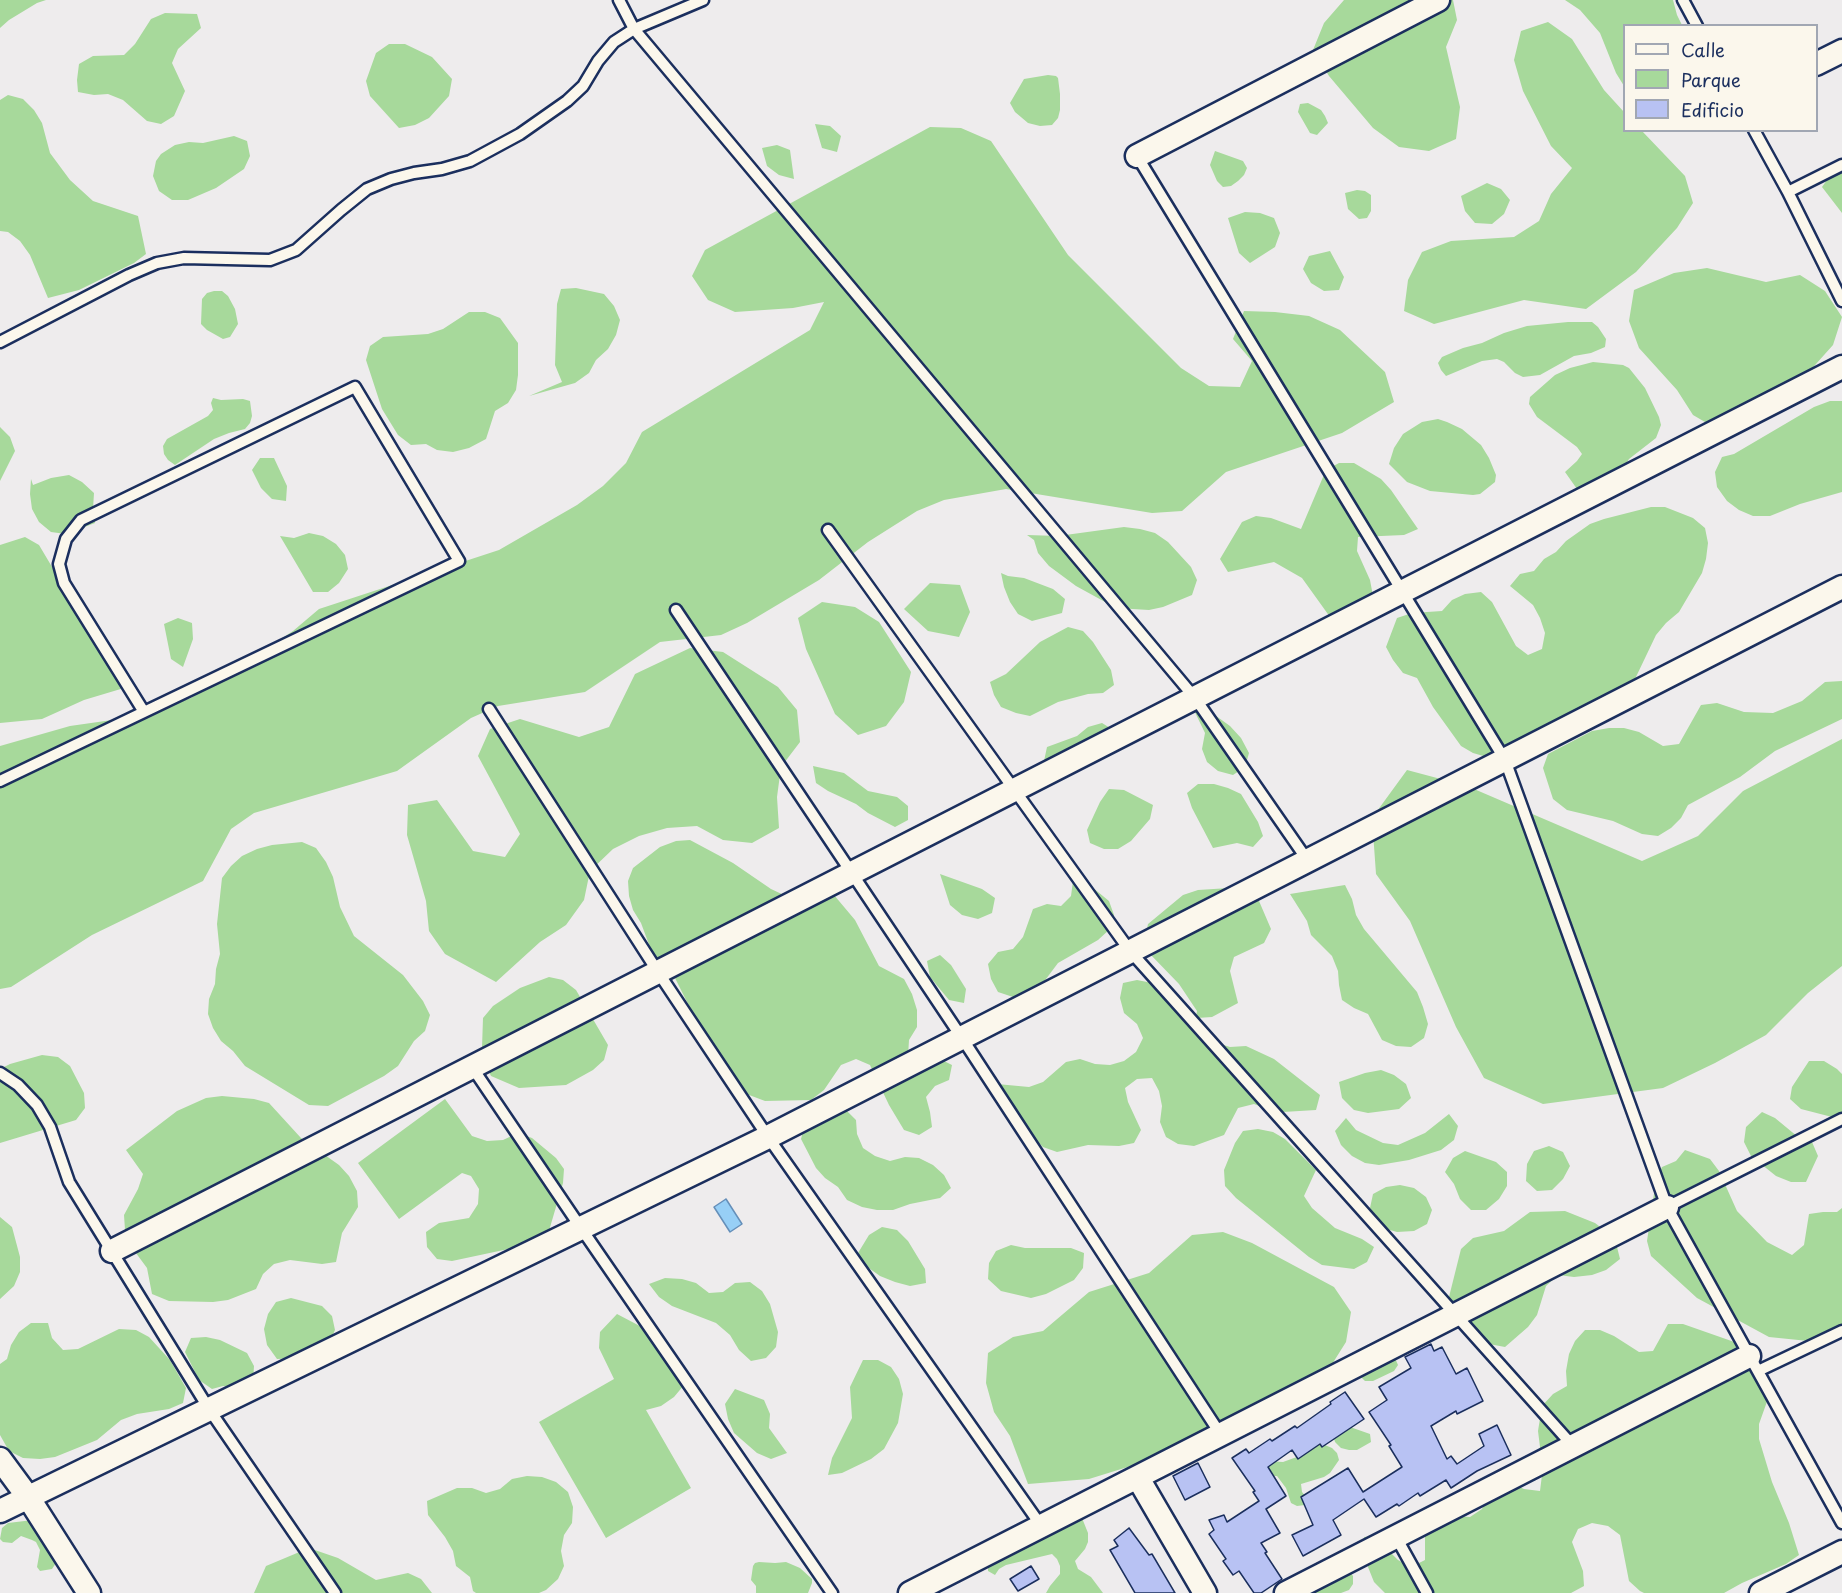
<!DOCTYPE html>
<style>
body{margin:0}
#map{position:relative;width:1842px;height:1593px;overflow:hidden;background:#eeeced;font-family:"Playpen Sans",sans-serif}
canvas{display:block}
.legend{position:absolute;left:1623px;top:24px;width:195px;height:108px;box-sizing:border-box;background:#fbf7ec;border:2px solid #a1a7b3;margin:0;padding:8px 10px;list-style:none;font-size:18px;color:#1b2f5e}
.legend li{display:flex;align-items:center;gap:12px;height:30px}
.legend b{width:30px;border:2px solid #a1a7b3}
</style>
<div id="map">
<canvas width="1842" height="1593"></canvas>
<ul class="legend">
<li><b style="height:8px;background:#fbf7ec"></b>Calle</li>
<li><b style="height:16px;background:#a7d99b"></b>Parque</li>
<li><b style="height:16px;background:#b8c2f3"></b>Edificio</li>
</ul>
</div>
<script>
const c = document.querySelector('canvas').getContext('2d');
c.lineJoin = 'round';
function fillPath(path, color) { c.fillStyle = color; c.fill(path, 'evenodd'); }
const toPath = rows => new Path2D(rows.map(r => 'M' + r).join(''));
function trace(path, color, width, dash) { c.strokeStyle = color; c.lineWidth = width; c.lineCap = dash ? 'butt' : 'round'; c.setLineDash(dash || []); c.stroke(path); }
const green = toPath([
 [0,0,46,0,37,3,9,20,0,28],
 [1344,0,1453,0,1457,20,1446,47,1460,107,1456,139,1429,151,1399,147,1373,128,1329,76,1313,50,1324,23],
 [1565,0,1673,0,1677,15,1682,25,1624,26,1624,86,1616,73,1600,33,1580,10],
 [165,13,197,14,201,28,178,49,172,63,185,91,174,116,161,124,147,121,123,100,108,94,94,95,78,92,77,80,79,64,93,56,124,55,135,44,151,19],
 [1548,22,1572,39,1604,90,1624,112,1624,130,1642,131,1685,176,1693,203,1677,228,1636,272,1586,309,1524,300,1434,324,1404,311,1408,280,1422,252,1451,241,1514,237,1539,221,1551,194,1572,168,1551,146,1523,91,1514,60,1521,31],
 [389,44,405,44,432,57,452,79,449,96,429,118,415,125,399,128,370,96,366,81,376,53],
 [1048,75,1056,76,1058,78,1060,94,1060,110,1058,118,1052,125,1040,126,1028,123,1015,112,1010,103,1024,79],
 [8,95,23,99,34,110,42,123,50,153,70,180,93,201,138,216,146,254,134,263,79,290,48,298,30,255,20,241,8,232,0,231,0,100],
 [1308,103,1321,110,1325,116,1328,123,1317,135,1310,133,1298,112,1300,104],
 [815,124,830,126,841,136,837,152,822,148],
 [930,127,961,128,991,141,1068,255,1181,368,1209,386,1240,387,1252,361,1233,339,1244,311,1275,312,1309,316,1340,330,1385,372,1394,402,1342,433,1226,472,1182,511,1152,513,1006,489,944,500,917,511,868,542,819,580,747,623,721,635,660,642,585,692,498,706,471,718,397,771,254,813,231,829,203,881,92,935,11,987,0,989,0,746,70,726,133,717,191,698,293,631,319,609,499,550,577,505,603,486,626,463,642,432,810,330,824,302,793,308,735,312,708,300,692,276,705,250],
 [234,136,247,141,250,156,244,169,216,188,188,200,172,200,159,191,153,176,156,161,161,154,175,145,189,142,203,143],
 [777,145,790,150,794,179,779,175,767,166,762,148],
 [1215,151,1243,161,1247,168,1244,175,1238,181,1231,186,1223,187,1217,181,1210,165],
 [1842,161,1842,213,1822,187,1839,163],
 [1487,183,1501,189,1510,200,1504,214,1492,224,1475,223,1465,211,1461,196],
 [1357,190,1365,191,1371,195,1371,211,1367,218,1359,219,1348,209,1345,193],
 [1245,212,1260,213,1274,218,1280,233,1275,247,1250,263,1239,253,1228,218],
 [1330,251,1344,277,1339,290,1324,291,1311,283,1303,269,1309,256],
 [1707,268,1766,282,1800,275,1825,291,1842,317,1833,345,1773,412,1717,429,1693,415,1677,390,1639,348,1629,321,1634,290,1674,273],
 [576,288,604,294,614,306,620,320,616,335,608,349,596,360,589,373,575,383,529,396,562,382,555,365,557,304,561,289],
 [214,291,222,291,228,296,235,309,238,324,230,337,223,339,207,330,201,324,202,299,207,293],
 [469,312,485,312,500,318,518,343,518,375,516,390,508,403,495,411,486,439,469,448,453,452,437,450,426,444,411,445,398,435,382,409,366,360,370,346,383,337,428,334,443,329],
 [1568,322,1592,322,1598,327,1606,339,1605,347,1591,353,1574,356,1540,375,1523,377,1515,373,1504,362,1497,359,1482,361,1446,376,1441,370,1438,363,1442,357,1463,348,1482,343,1504,333,1527,326],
 [1593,362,1623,365,1629,368,1645,388,1659,417,1661,425,1656,438,1629,459,1624,467,1583,493,1577,489,1565,472,1577,461,1582,454,1577,447,1537,417,1529,404,1530,397,1555,375,1570,368],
 [213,398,221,400,243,399,250,401,252,416,250,423,245,429,229,433,214,439,175,465,168,460,164,454,163,446,167,439,208,416,213,410,211,403],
 [1830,401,1842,401,1842,492,1800,504,1770,516,1753,516,1739,510,1727,501,1717,487,1715,472,1722,457,1734,454,1814,407],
 [1438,419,1447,422,1462,429,1481,445,1489,458,1496,475,1495,482,1480,494,1473,495,1430,491,1407,482,1389,464,1394,448,1403,434,1422,422],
 [0,427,10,437,15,451,0,481],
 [260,458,274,458,287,486,286,501,272,499,261,488,252,470],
 [1339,463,1354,463,1381,479,1391,490,1418,529,1404,535,1358,537,1357,551,1370,580,1373,596,1330,617,1302,578,1274,562,1228,572,1220,559,1242,522,1256,516,1271,518,1301,529,1326,470],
 [69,475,82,482,94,493,93,509,95,523,66,534,51,532,39,522,32,509,30,494,31,479,33,485,51,478],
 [1651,507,1665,507,1693,518,1705,528,1708,543,1706,559,1702,573,1679,612,1666,623,1656,635,1635,679,1626,692,1504,762,1473,753,1461,746,1433,707,1417,678,1403,673,1393,660,1386,647,1397,618,1412,613,1442,611,1452,600,1465,594,1481,592,1492,602,1516,646,1528,655,1542,649,1545,633,1540,618,1533,605,1510,586,1520,574,1534,571,1544,559,1556,552,1566,541,1590,524,1604,519],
 [1124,527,1140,529,1155,533,1168,542,1191,567,1197,580,1192,595,1163,607,1149,610,1116,608,1076,586,1049,566,1038,553,1034,540,1027,535,1058,536],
 [309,533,323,536,336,544,345,555,348,569,339,583,328,592,313,592,280,536,294,538],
 [25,537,39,545,124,688,84,700,42,719,0,723,0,545],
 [1001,573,1008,576,1024,578,1053,589,1065,599,1062,613,1032,621,1018,614,1010,602,1004,587],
 [930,583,960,585,970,612,959,637,928,631,904,609],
 [822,602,855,607,879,622,911,672,904,702,886,726,858,735,835,714,806,649,798,618],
 [178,618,192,623,193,639,183,667,171,659,164,624],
 [1068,627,1083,631,1093,642,1111,670,1114,685,1103,693,1088,694,1058,702,1030,716,1016,713,1001,707,994,695,990,682,1006,674,1040,642],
 [690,648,723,652,778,687,797,710,800,742,781,767,777,797,779,828,752,843,723,840,697,826,667,828,639,836,613,849,590,871,584,900,566,925,540,942,496,982,445,954,429,931,426,901,407,835,408,805,437,800,473,851,505,857,520,834,478,756,490,729,520,719,579,737,609,727,635,674],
 [1842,681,1842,719,1775,751,1740,777,1688,805,1681,818,1671,828,1658,836,1642,834,1613,821,1567,810,1553,799,1543,768,1548,754,1592,731,1609,728,1624,728,1639,732,1663,746,1679,744,1701,705,1717,703,1744,712,1773,713,1802,701,1825,682],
 [1190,702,1205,708,1230,726,1241,738,1249,753,1245,767,1233,775,1218,771,1207,762,1202,749,1205,733],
 [1102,723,1115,731,1058,767,1044,761,1047,747,1077,736,1088,727],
 [1842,739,1842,966,1808,993,1766,1035,1715,1063,1663,1088,1543,1104,1484,1078,1456,1027,1410,921,1376,874,1372,818,1407,770,1467,786,1642,861,1698,836,1743,791],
 [813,766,844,773,868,791,897,797,908,806,908,820,895,827,868,813,856,804,828,791,816,783],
 [1198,784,1214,784,1228,788,1241,794,1258,822,1263,836,1253,847,1237,843,1213,848,1192,808,1187,793],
 [1109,789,1124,790,1153,805,1150,819,1131,841,1118,849,1104,849,1090,843,1087,830,1100,802],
 [690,840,733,863,771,889,786,896,818,893,834,895,855,920,879,966,904,979,912,994,917,1010,917,1027,909,1040,908,1056,938,1058,952,1065,949,1080,935,1086,926,1097,930,1112,932,1127,919,1135,904,1130,889,1105,870,1065,856,1059,841,1065,824,1090,811,1100,765,1101,736,1090,711,1050,675,978,657,966,641,923,633,910,629,896,628,881,633,868,660,847,676,841],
 [302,842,316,848,326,862,333,877,340,907,354,936,403,975,423,1001,430,1015,425,1031,414,1041,398,1066,384,1076,328,1106,309,1105,245,1066,233,1051,221,1041,213,1028,208,1014,209,999,215,984,216,969,220,954,217,924,222,878,231,866,242,856,257,849,272,845],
 [940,874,982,889,995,898,992,913,978,919,962,915,950,905],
 [1073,881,1087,883,1109,901,1114,915,1110,929,1098,940,1058,963,1040,987,1028,995,1013,997,998,992,991,979,988,964,998,952,1013,949,1023,937,1033,909,1047,904,1061,906,1071,896],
 [1345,885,1352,899,1356,915,1364,929,1417,992,1423,1007,1428,1024,1424,1038,1411,1047,1396,1046,1382,1040,1368,1014,1354,1008,1342,1000,1339,985,1338,971,1332,956,1311,935,1307,921,1290,894],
 [1229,888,1246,893,1259,901,1271,929,1264,943,1234,957,1230,971,1238,1003,1212,1017,1197,1018,1214,1042,1230,1047,1246,1046,1274,1059,1320,1095,1316,1110,1283,1112,1267,1109,1254,1104,1238,1108,1224,1135,1194,1146,1178,1144,1166,1137,1160,1122,1162,1106,1159,1091,1152,1078,1137,1079,1125,1088,1128,1102,1141,1130,1134,1143,1119,1146,1088,1145,1057,1152,1043,1147,998,1104,997,1084,1029,1087,1043,1082,1066,1062,1080,1059,1095,1064,1110,1065,1124,1061,1136,1052,1143,1038,1137,1024,1124,1013,1120,998,1123,983,1137,980,1167,986,1196,1017,1197,1011,1179,984,1149,953,1145,938,1148,924,1183,895,1198,890],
 [940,955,951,965,966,989,964,1003,949,1000,930,977,927,961],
 [549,977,563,980,576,990,608,1045,604,1060,593,1070,566,1085,519,1088,491,1076,485,1063,482,1048,483,1018,493,1006,520,988],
 [42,1055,58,1057,70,1066,84,1093,85,1108,76,1120,0,1143,0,1069,10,1064],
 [1809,1061,1824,1061,1837,1069,1842,1074,1842,1117,1832,1117,1801,1109,1790,1099,1792,1087],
 [1381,1070,1394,1075,1406,1084,1411,1098,1399,1109,1368,1113,1354,1110,1342,1098,1339,1082,1365,1073],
 [222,1096,254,1099,269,1103,301,1138,339,1165,349,1176,357,1191,358,1207,342,1233,336,1262,322,1264,290,1260,274,1264,263,1274,256,1289,228,1300,213,1302,169,1301,152,1294,147,1268,130,1245,125,1230,124,1215,138,1189,143,1174,126,1150,177,1111,206,1098],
 [445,1099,472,1136,487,1141,503,1140,518,1133,532,1138,556,1158,564,1169,563,1183,546,1241,452,1261,437,1259,427,1247,426,1232,439,1223,469,1218,478,1204,479,1189,471,1176,462,1173,399,1219,358,1163],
 [845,1109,856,1120,857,1134,863,1148,875,1156,890,1161,905,1157,919,1158,933,1165,944,1175,951,1188,940,1198,910,1204,893,1210,877,1210,862,1207,847,1200,838,1187,825,1178,816,1168,801,1139,805,1124],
 [1762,1112,1775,1118,1798,1137,1812,1142,1818,1156,1806,1182,1791,1182,1776,1176,1751,1156,1744,1142,1746,1127],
 [1449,1114,1458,1126,1454,1140,1441,1150,1409,1160,1379,1165,1365,1163,1352,1156,1341,1145,1335,1131,1346,1118,1356,1130,1383,1143,1398,1145,1425,1133],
 [1258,1129,1273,1132,1285,1139,1316,1170,1304,1196,1312,1208,1335,1228,1362,1239,1374,1247,1367,1262,1354,1269,1322,1265,1309,1257,1236,1198,1225,1186,1224,1170,1235,1143,1243,1131],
 [1549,1146,1563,1152,1570,1166,1563,1179,1552,1190,1537,1191,1526,1181,1527,1164,1534,1151],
 [1685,1150,1710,1159,1719,1171,1737,1211,1767,1242,1792,1255,1804,1245,1809,1214,1823,1212,1837,1212,1842,1208,1842,1338,1835,1341,1818,1342,1769,1337,1697,1298,1651,1256,1647,1241,1656,1180,1662,1167,1676,1161],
 [1465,1151,1496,1162,1507,1172,1507,1186,1499,1199,1486,1210,1471,1210,1460,1199,1454,1184,1445,1172,1453,1158],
 [1400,1185,1414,1188,1426,1197,1432,1210,1427,1224,1414,1231,1397,1232,1383,1228,1370,1208,1373,1194,1386,1187],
 [1565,1211,1595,1223,1607,1232,1616,1243,1620,1259,1606,1270,1592,1275,1574,1277,1558,1275,1546,1286,1537,1315,1528,1327,1505,1347,1489,1344,1465,1326,1448,1301,1461,1249,1473,1238,1504,1231,1530,1212],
 [0,1217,12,1227,20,1257,20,1272,14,1286,0,1299],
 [882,1227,897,1230,908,1241,925,1269,926,1283,910,1286,895,1282,880,1276,866,1266,858,1253,869,1235],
 [1223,1232,1252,1243,1334,1287,1351,1312,1346,1342,1329,1369,1278,1401,1233,1441,1206,1455,1147,1461,1089,1479,1028,1484,1010,1436,994,1412,986,1383,988,1353,1013,1337,1043,1331,1089,1292,1149,1273,1192,1235],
 [1011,1245,1025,1248,1071,1248,1084,1253,1083,1268,1074,1280,1046,1294,1031,1298,1001,1291,988,1279,989,1263,996,1251],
 [665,1278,682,1279,696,1283,709,1293,723,1292,735,1283,750,1282,762,1291,770,1304,778,1332,776,1347,766,1358,751,1361,739,1350,730,1335,716,1323,672,1306,659,1297,649,1284],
 [291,1298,322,1306,332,1316,335,1330,328,1345,303,1358,277,1359,267,1345,264,1329,268,1314,276,1302],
 [617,1314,655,1334,668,1345,676,1357,683,1371,684,1385,674,1397,661,1406,646,1410,691,1488,606,1538,539,1422,614,1379,599,1348,600,1332],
 [31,1323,48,1323,52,1338,63,1350,78,1349,119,1329,136,1330,149,1337,170,1360,186,1388,183,1403,169,1409,137,1414,121,1420,97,1440,55,1457,40,1459,23,1458,9,1451,0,1435,0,1364,7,1359,11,1345,19,1332],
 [1668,1324,1683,1324,1740,1344,1769,1396,1759,1424,1759,1439,1772,1482,1789,1523,1799,1555,1786,1564,1742,1583,1724,1593,1644,1593,1640,1591,1629,1581,1620,1535,1608,1526,1592,1523,1578,1529,1572,1542,1583,1571,1584,1586,1571,1593,1385,1593,1374,1582,1368,1567,1364,1537,1378,1536,1387,1549,1398,1560,1411,1567,1425,1560,1425,1529,1455,1516,1470,1517,1482,1509,1494,1482,1509,1482,1524,1489,1540,1491,1542,1475,1535,1460,1540,1447,1538,1431,1542,1406,1553,1394,1567,1386,1566,1371,1569,1354,1575,1341,1585,1330,1600,1330,1614,1336,1639,1352,1653,1351],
 [206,1337,220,1340,247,1353,254,1366,253,1381,238,1388,223,1386,212,1389,199,1380,185,1352,191,1338],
 [1390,1355,1395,1358,1398,1365,1394,1371,1373,1381,1365,1381,1360,1376],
 [863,1360,878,1360,891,1367,899,1379,903,1394,898,1423,884,1449,871,1459,842,1473,828,1475,832,1458,852,1418,850,1387],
 [735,1389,764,1400,770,1414,769,1428,787,1453,771,1459,757,1453,734,1433,728,1419,725,1404],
 [1350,1427,1370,1434,1371,1442,1357,1450,1349,1450,1341,1448,1335,1442,1333,1435],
 [1317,1445,1325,1445,1332,1448,1337,1453,1339,1460,1330,1473,1324,1477,1301,1484,1302,1492,1306,1497,1305,1505,1297,1506,1291,1503,1286,1488,1277,1476,1261,1477,1267,1461,1283,1462,1305,1454],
 [527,1476,542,1477,556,1482,568,1492,573,1507,572,1523,564,1535,561,1551,564,1566,558,1579,546,1590,539,1593,476,1593,473,1591,470,1577,456,1566,453,1551,445,1537,428,1515,427,1501,457,1488,472,1488,486,1493,500,1489,512,1479],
 [1082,1518,1088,1533,1088,1542,1085,1549,1075,1561,1078,1569,1091,1577,1103,1593,1046,1593,1050,1586,1060,1574,1060,1566,1057,1559,1052,1554,1006,1565,999,1569,995,1575,988,1571,988,1563,1067,1522],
 [33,1520,57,1559,56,1563,52,1569,40,1571,37,1567,40,1550,36,1542,32,1540,21,1536,12,1543,3,1542,0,1539,2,1528,8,1523],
 [309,1548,338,1558,376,1580,408,1573,421,1579,432,1593,254,1593,266,1566],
 [759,1562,775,1563,786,1562,800,1568,812,1579,812,1583,808,1593,756,1593,756,1586,751,1580,753,1566,755,1563],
 [1349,1571,1353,1576,1353,1584,1349,1590,1341,1593,1275,1593]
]);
const water = toPath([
 [726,1199,742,1224,730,1232,714,1207,726,1199]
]);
const building = toPath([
 [1431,1344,1434,1351,1442,1347,1456,1374,1467,1368,1483,1401,1457,1414,1456,1411,1431,1426,1447,1459,1451,1456,1457,1464,1484,1446,1479,1434,1497,1425,1511,1455,1477,1471,1451,1488,1446,1480,1420,1496,1418,1493,1399,1506,1397,1504,1376,1517,1364,1499,1333,1520,1341,1535,1303,1556,1292,1535,1313,1525,1301,1497,1348,1468,1363,1492,1402,1467,1389,1446,1391,1445,1369,1412,1387,1400,1379,1387,1411,1368,1405,1357,1431,1344],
 [1345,1392,1364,1419,1322,1447,1320,1444,1298,1459,1292,1450,1268,1467,1286,1496,1266,1509,1280,1533,1261,1543,1267,1552,1265,1553,1282,1579,1261,1593,1254,1593,1239,1571,1233,1575,1223,1561,1226,1559,1209,1534,1214,1530,1209,1520,1224,1515,1227,1522,1259,1501,1253,1492,1255,1491,1232,1458,1246,1449,1249,1453,1270,1439,1272,1441,1295,1426,1297,1428,1331,1404,1330,1402,1345,1392],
 [1198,1463,1210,1487,1185,1500,1173,1476,1198,1463],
 [1129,1528,1149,1555,1152,1554,1175,1593,1135,1593,1110,1550,1118,1546,1114,1540,1129,1528],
 [1031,1566,1039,1579,1018,1591,1010,1579,1031,1566]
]);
const lane = toPath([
 [619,0,634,29,1195,698,1308,861],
 [1683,0,1697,26],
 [1754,130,1788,192,1842,301],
 [1137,156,1505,760,1667,1207,1842,1523],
 [1788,192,1842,165],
 [0,342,129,275,157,263,184,258,270,260,296,250,341,210,367,189,391,179,414,173,442,169,470,161,520,134,567,101,583,86,598,61,614,42,634,29,703,0],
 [828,530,1130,951,1573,1446],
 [676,610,962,1038,1221,1435],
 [489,709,658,972,768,1137,1042,1527],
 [0,781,144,712,459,561,355,387,81,520,66,539,59,564,64,583,144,712],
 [472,1067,581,1228,832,1593],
 [0,1073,18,1085,37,1105,50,1127,69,1182,209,1409,335,1593],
 [1667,1207,1842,1119],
 [1758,1371,1842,1331],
 [1396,1537,1427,1593]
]);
const street = toPath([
 [1816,64,1842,51],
 [1137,156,1438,0],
 [112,1251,1842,367],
 [0,1459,28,1497,89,1593],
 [1138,1478,1205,1593],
 [0,1511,768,1137,1842,587],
 [910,1593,1667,1207],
 [1286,1593,1749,1356],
 [1761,1593,1842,1552]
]);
fillPath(green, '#a7d99b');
fillPath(water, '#97cff6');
trace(water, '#658fb9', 1.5);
fillPath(building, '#b8c2f3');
trace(building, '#1b2f5e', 1.5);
trace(lane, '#1b2f5e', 15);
trace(street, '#1b2f5e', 27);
trace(lane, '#fbf7ec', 10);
trace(street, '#fbf7ec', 22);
</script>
